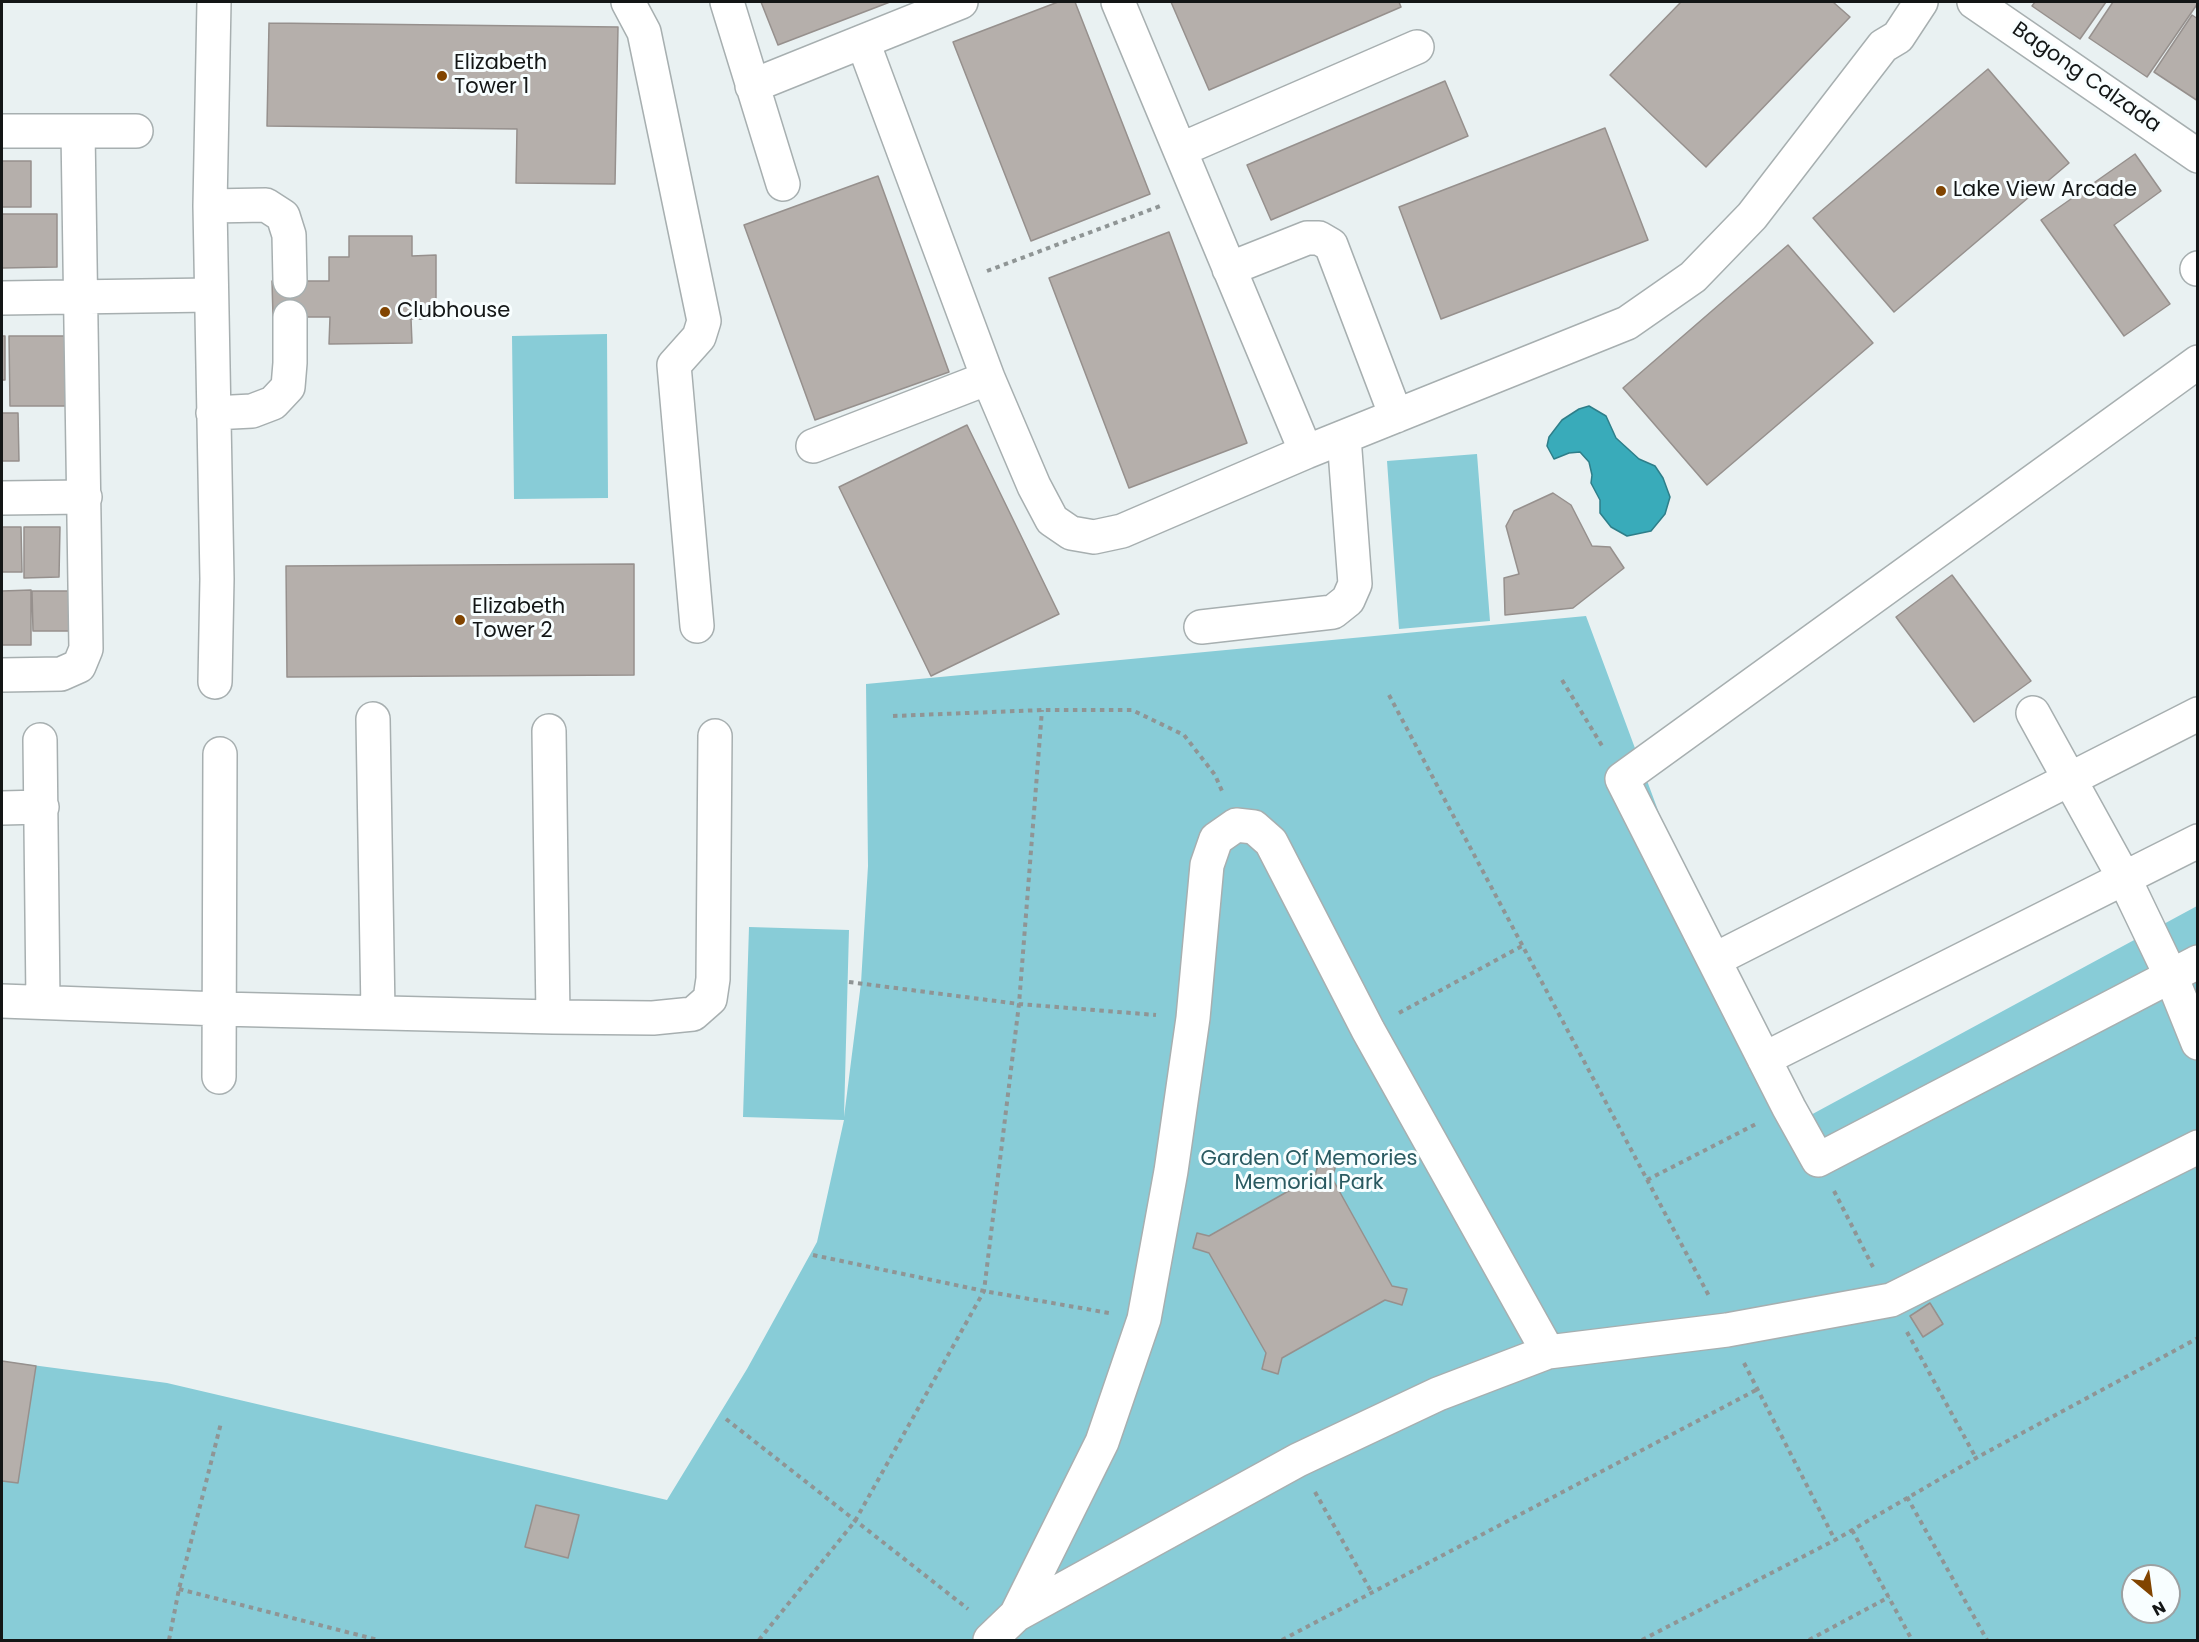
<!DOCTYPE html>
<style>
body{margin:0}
#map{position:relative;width:2199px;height:1642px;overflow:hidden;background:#e9f1f2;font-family:Poppins,sans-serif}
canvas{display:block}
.frame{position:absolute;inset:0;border:3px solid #131616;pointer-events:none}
.north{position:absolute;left:2121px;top:1564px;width:60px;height:60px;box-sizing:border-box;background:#f8feff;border:2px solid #9ca1a2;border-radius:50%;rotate:151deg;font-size:16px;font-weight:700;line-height:24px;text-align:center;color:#131616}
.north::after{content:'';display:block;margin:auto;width:21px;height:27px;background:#814400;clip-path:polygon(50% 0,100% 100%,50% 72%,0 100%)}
</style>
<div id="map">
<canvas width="2199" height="1642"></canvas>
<div class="frame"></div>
<div class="north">N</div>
</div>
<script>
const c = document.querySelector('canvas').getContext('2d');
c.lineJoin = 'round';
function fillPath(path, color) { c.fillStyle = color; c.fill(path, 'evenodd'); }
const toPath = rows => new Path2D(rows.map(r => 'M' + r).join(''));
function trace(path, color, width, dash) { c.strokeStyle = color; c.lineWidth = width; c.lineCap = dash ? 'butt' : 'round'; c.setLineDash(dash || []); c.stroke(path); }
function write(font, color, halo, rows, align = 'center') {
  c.font = font + ' Poppins,sans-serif'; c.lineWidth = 6; c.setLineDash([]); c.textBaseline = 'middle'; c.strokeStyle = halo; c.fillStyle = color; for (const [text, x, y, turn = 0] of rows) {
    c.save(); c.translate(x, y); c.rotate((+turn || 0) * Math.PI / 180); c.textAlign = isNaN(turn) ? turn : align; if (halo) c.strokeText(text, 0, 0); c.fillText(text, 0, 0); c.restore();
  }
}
const green = toPath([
 [607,334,608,498,514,499,512,336],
 [1477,454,1490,621,1399,629,1387,461],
 [1586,616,1679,867,1807,1117,2197,906,2197,1640,2,1640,2,1361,167,1383,667,1500,747,1369,817,1242,844,1120,743,1117,749,927,849,930,844,1117,861,983,868,866,866,684],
 [2133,1576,2169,1576,2169,1612,2133,1612]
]);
const water = toPath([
 [1589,406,1606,416,1616,438,1639,459,1655,466,1663,478,1670,497,1665,514,1651,531,1627,536,1611,527,1600,513,1600,500,1591,483,1592,475,1589,462,1580,452,1569,453,1554,459,1547,446,1549,437,1562,420,1579,409,1589,406]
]);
const building = toPath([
 [761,2,890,2,778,45,761,2],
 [1058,2,1075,2,1150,194,1031,241,953,42,1058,2],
 [1171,2,1399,2,1401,7,1209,90,1171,2],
 [1681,2,1833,2,1850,17,1706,167,1610,75,1681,2],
 [2035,2,2106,2,2080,39,2032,6,2035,2],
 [2113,2,2198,2,2198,3,2147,77,2089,38,2113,2],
 [2192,15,2198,19,2198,101,2154,72,2192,15],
 [269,23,618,27,615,184,516,183,517,129,267,126,269,23],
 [1988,69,2069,163,1894,312,1813,218,1988,69],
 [1445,81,1468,136,1271,220,1247,165,1445,81],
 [1605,128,1648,240,1441,319,1399,207,1605,128],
 [2135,154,2161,191,2114,225,2170,304,2124,336,2041,220,2135,154],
 [2,161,31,161,31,207,2,207,2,161],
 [878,176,949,372,815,420,744,225,878,176],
 [2,214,57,214,57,267,2,268,2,214],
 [1169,232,1247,443,1129,488,1049,278,1169,232],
 [349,236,412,236,412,256,436,255,436,319,411,319,412,343,329,344,330,317,273,317,272,281,329,281,329,257,349,257,349,236],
 [1788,245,1873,343,1707,485,1623,388,1788,245],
 [2,336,5,336,5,380,2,380,2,336],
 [9,336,68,336,69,406,10,406,9,336],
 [2,413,18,413,19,461,2,461,2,413],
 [967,425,1059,614,931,676,839,487,967,425],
 [1553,493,1571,505,1592,546,1610,547,1624,568,1573,608,1505,615,1504,578,1519,574,1506,526,1514,511,1553,493],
 [2,527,21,527,22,572,2,572,2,527],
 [24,527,60,527,59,577,24,578,24,527],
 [634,564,634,675,287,677,286,566,634,564],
 [1952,575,2031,681,1974,722,1896,617,1952,575],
 [31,590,31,645,2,645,2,591,31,590],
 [32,591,70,591,70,631,33,631,32,591],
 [1319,1161,1336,1165,1332,1178,1392,1286,1407,1289,1402,1305,1385,1300,1282,1358,1278,1374,1262,1369,1266,1353,1209,1253,1193,1248,1197,1233,1209,1236,1315,1176,1319,1161],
 [1930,1303,1943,1324,1923,1337,1910,1316,1930,1303],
 [2,1361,36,1366,18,1483,2,1481,2,1361],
 [536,1505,579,1515,568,1558,525,1547,536,1505]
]);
const path = toPath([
 [987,271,1163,205],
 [1562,680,1604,749],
 [1389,695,1709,1296],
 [893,716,1042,710,1132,710,1184,735,1215,775,1222,791],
 [849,982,1019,1004,1156,1015],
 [1399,1013,1522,946],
 [1647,1180,1756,1124],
 [1834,1191,1873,1267],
 [813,1255,984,1291,1109,1313],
 [1907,1332,1976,1458],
 [1744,1363,1835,1540],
 [726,1419,968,1609],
 [1315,1492,1372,1593],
 [1907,1497,1987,1640],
 [1852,1530,1912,1640],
 [179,1589,378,1640],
 [169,1640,179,1589,221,1423],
 [759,1640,855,1521,984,1291,1019,1004,1042,710],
 [1282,1640,1758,1389],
 [1642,1640,1835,1540,1976,1458,2198,1338],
 [1809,1640,1889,1597]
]);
const minor = toPath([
 [214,2,210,206,217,579,215,682],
 [628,2,644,32,704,321,699,337,674,365,697,626],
 [727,2,783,184],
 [1118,2,1306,452],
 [1974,2,2198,156],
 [863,42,988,378,1034,486,1052,520,1071,533,1094,537,1122,531,1306,452,1627,323,1693,277,1752,216,1883,46,1898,37,1921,2],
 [752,86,961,2],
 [2,131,136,131],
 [1180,150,1417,47],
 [210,206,266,205,283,216,289,235,290,281],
 [1229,269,1307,238,1319,238,1331,245,1396,416],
 [2197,269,2198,268],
 [2,298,211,295],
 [2198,362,1622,779,1789,1108,1818,1160,2198,962],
 [213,413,252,411,273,403,288,387,290,363,290,317],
 [813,446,988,378],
 [2,498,85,497],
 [1201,627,1333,612,1348,600,1355,584,1344,437],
 [2,675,61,674,79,666,86,649,78,131],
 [2033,713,2124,878,2171,976,2198,1043],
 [373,719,378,1012],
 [549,731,553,1017],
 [40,740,43,1001],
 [2,808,42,807],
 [1714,960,2198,714],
 [2,1001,220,1009,553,1017,653,1018,693,1014,710,999,713,979,715,736],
 [1764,1059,2198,841],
 [219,1077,220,754],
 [1016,1615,1102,1442,1144,1319,1171,1171,1193,1018,1207,865,1216,839,1236,825,1254,827,1271,842,1368,1030,1548,1352],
 [990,1640,1016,1615,1298,1460,1438,1394,1548,1352,1727,1330,1891,1300,2198,1147]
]);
const markers = [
 [442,76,6,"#814400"],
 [1941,191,6,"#814400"],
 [385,312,6,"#814400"],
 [460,620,6,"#814400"]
];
const poiNames = [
 ["Elizabeth",454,64],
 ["Tower 1",454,88],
 ["Lake View Arcade",1953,191],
 ["Clubhouse",397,312],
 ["Elizabeth",472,608],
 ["Tower 2",472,632]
];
const streetNames = [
 ["Bagong Calzada",2086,78,35]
];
const parkNames = [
 ["Garden Of Memories",1309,1160],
 ["Memorial Park",1309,1184]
];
fillPath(green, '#88ccd7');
fillPath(water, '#39abba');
trace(water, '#2e7e89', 1.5);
fillPath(building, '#b5afab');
trace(building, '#96908d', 1.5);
trace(minor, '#a7afb0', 36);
trace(path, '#8f9595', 4, [4.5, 4.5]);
trace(minor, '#fff', 33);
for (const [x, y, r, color] of markers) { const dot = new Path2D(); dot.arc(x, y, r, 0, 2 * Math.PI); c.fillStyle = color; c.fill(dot); trace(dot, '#f8feff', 2); }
write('21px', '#131616', '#f8feff', poiNames, 'left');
write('21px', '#131616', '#f8feff', streetNames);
write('21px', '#2a5a61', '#f8feff', parkNames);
</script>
